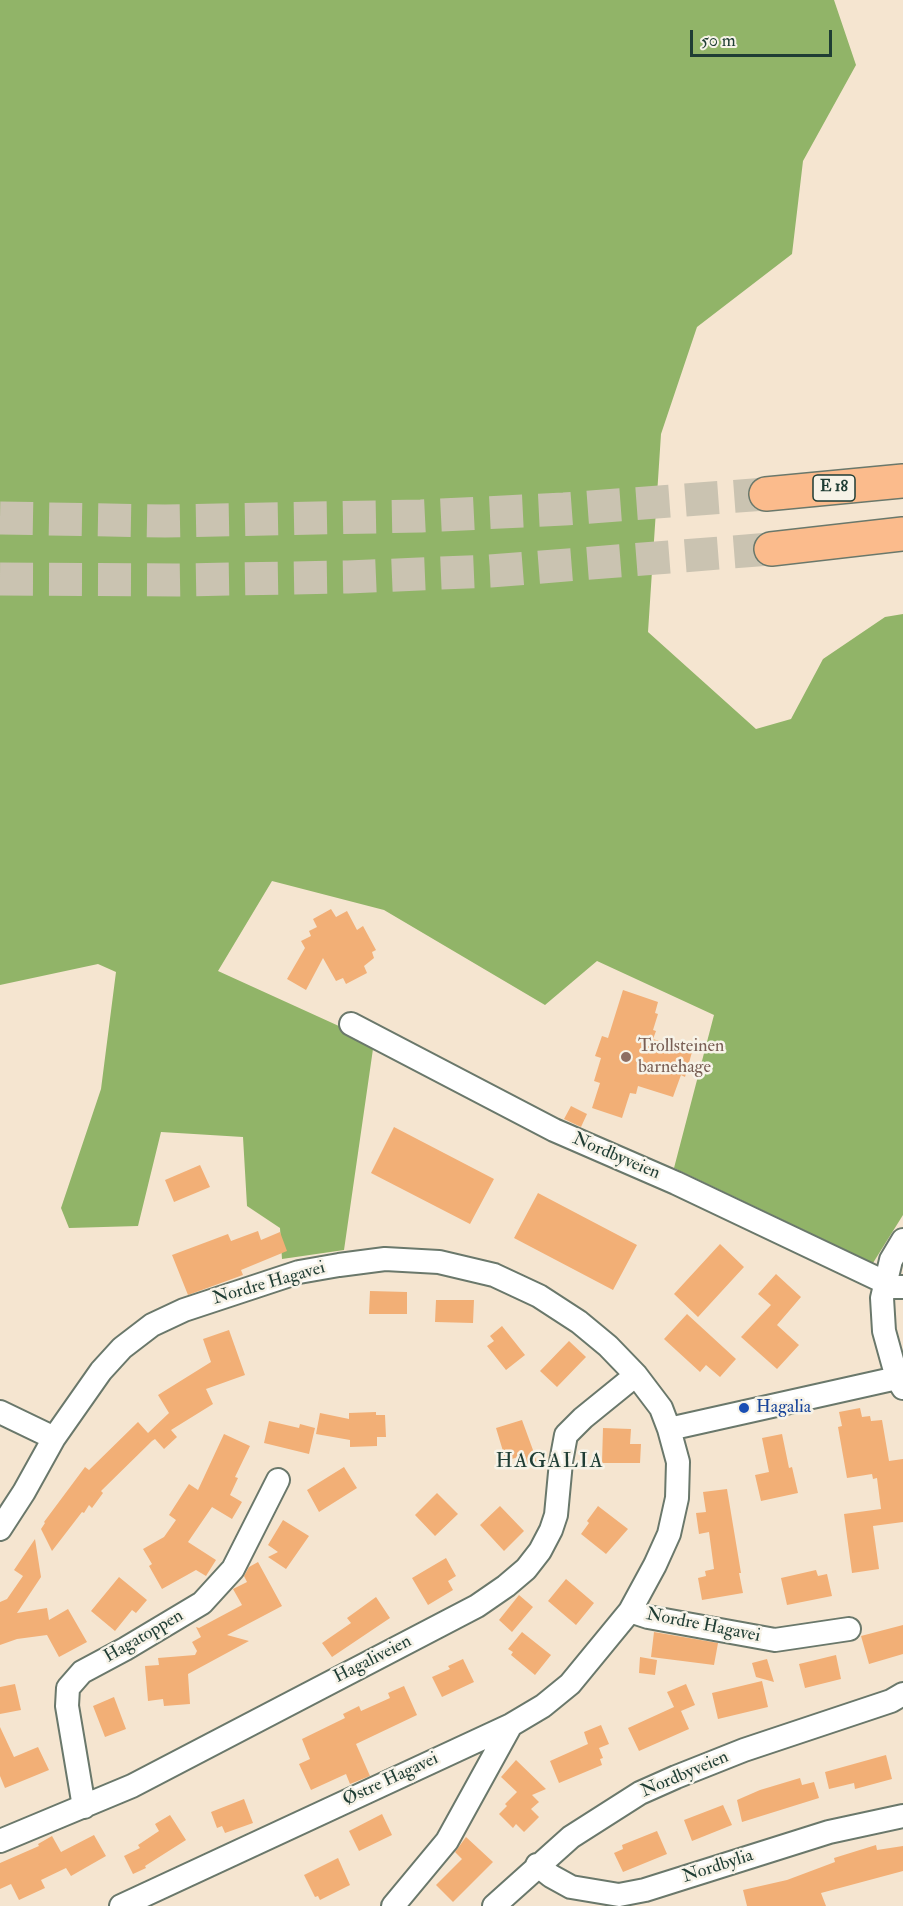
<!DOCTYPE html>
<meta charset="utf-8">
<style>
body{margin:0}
#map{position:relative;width:903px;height:1906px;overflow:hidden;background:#f5e5d0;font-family:"IM FELL Double Pica",serif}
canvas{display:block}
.scale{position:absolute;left:690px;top:30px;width:142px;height:27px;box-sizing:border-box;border:3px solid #1f3d34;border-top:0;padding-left:8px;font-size:18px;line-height:21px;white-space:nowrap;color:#1f3d34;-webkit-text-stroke:4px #f7f3e8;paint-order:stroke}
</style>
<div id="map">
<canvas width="903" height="1906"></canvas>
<div class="scale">50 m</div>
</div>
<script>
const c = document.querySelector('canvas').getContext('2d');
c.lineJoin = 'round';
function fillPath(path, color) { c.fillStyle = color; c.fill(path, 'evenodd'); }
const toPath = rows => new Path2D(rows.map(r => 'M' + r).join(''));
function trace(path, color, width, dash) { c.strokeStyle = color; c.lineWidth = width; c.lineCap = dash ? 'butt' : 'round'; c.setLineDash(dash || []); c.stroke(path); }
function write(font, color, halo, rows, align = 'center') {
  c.font = font + ' "IM FELL Double Pica",serif'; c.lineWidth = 5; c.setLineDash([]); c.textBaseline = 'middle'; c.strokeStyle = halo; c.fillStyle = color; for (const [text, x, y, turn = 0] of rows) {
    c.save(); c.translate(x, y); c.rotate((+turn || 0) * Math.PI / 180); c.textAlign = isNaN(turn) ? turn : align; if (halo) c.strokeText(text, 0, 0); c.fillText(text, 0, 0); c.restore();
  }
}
const forest = toPath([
 [0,0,834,0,856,65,803,161,792,254,697,327,661,434,648,632,756,729,791,719,823,659,885,617,903,614,903,1215,873,1263,674,1168,714,1015,597,961,545,1005,384,910,272,881,218,971,374,1042,344,1250,282,1259,280,1228,247,1206,243,1137,161,1132,138,1226,69,1228,61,1208,101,1089,116,972,98,964,0,985]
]);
const building = toPath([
 [331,909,336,917,347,911,357,930,363,926,376,950,372,952,374,958,364,966,367,973,346,984,343,978,336,981,323,958,306,990,287,979,305,948,301,941,311,936,309,931,317,927,313,919],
 [623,990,658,1002,655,1013,658,1014,653,1030,656,1031,653,1039,692,1052,685,1077,681,1075,673,1097,638,1086,636,1094,630,1093,622,1118,592,1108,600,1083,594,1081,601,1058,595,1056,602,1036,608,1038],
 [571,1106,587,1114,581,1127,564,1119],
 [394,1127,494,1179,470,1224,371,1173],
 [200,1165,210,1187,174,1202,165,1180],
 [538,1193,637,1245,613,1290,514,1238],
 [258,1231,261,1240,280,1232,287,1251,241,1270,243,1275,188,1295,172,1255,228,1234,231,1241],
 [720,1244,744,1267,698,1317,674,1294],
 [776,1274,801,1297,777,1325,799,1345,777,1369,741,1337,771,1305,758,1294],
 [370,1291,407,1292,407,1314,369,1314],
 [436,1300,474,1300,473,1323,435,1322],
 [687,1314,736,1359,720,1377,706,1365,700,1372,664,1339],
 [502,1326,525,1355,506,1370,487,1346,494,1341,490,1336],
 [229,1330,245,1375,206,1389,213,1404,171,1430,177,1437,164,1449,155,1439,152,1441,101,1491,103,1493,92,1508,89,1505,84,1513,82,1512,52,1551,41,1529,45,1523,44,1522,85,1467,89,1470,138,1422,148,1433,169,1413,158,1395,211,1362,203,1339],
 [569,1341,586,1357,557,1387,540,1371],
 [860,1408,862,1417,870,1416,871,1421,882,1420,889,1461,903,1459,903,1522,873,1526,879,1569,852,1573,844,1514,881,1509,877,1478,873,1479,872,1474,847,1478,838,1427,842,1426,839,1412],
 [376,1412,376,1415,385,1415,386,1437,377,1437,377,1446,350,1447,350,1440,316,1434,320,1413,349,1419,349,1413],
 [522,1420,537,1461,524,1465,521,1456,506,1461,496,1428],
 [269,1421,299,1428,300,1424,315,1428,309,1454,264,1443],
 [603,1428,631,1429,630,1444,641,1444,640,1463,602,1463],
 [224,1434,250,1446,235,1477,238,1478,230,1495,242,1502,232,1519,212,1507,188,1542,216,1560,206,1576,196,1570,162,1589,149,1566,152,1564,143,1549,164,1537,176,1520,169,1515,189,1484,198,1490],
 [782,1434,789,1468,792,1467,798,1493,761,1501,755,1475,769,1472,762,1438],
 [344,1467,357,1488,319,1512,307,1490],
 [727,1489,741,1573,739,1573,743,1593,702,1600,698,1578,706,1576,705,1571,714,1569,709,1532,699,1534,696,1513,706,1512,703,1492],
 [437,1493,458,1514,435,1536,415,1515],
 [500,1506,524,1531,504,1551,480,1525],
 [598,1506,628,1529,606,1554,581,1534,589,1523,587,1521],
 [283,1520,309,1536,286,1569,268,1557,278,1552,268,1545],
 [35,1539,41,1577,17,1613,47,1608,49,1620,68,1609,87,1642,59,1657,47,1635,17,1639,0,1645,0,1602,7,1599,23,1576,14,1570],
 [446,1558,456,1576,448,1581,453,1590,428,1605,412,1578],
 [258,1562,282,1606,227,1635,249,1641,188,1674,190,1704,164,1706,163,1699,148,1701,145,1666,159,1665,158,1658,195,1655,197,1651,192,1642,201,1637,196,1627,199,1628,242,1605,233,1589,247,1582,244,1576,249,1567],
 [816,1570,818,1576,827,1574,832,1596,787,1605,781,1578],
 [119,1577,147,1600,136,1613,132,1610,115,1631,91,1611],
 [566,1579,594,1603,576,1625,548,1601],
 [519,1595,533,1607,512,1632,499,1620],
 [376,1597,390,1618,332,1657,322,1643,351,1623,347,1618],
 [903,1625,903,1654,869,1664,861,1636],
 [522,1632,551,1655,535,1675,511,1655,513,1652,508,1649],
 [654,1632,718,1643,714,1665,651,1657],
 [836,1655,841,1679,805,1688,799,1664],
 [640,1657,657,1660,655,1675,639,1673],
 [463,1659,474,1682,442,1697,432,1677,450,1669,448,1666],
 [767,1659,774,1682,756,1677,752,1663],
 [762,1681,768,1707,718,1719,712,1693],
 [15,1684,21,1710,0,1714,0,1687],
 [686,1684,695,1705,681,1711,689,1729,639,1751,628,1728,674,1707,667,1692],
 [404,1686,417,1715,356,1744,370,1776,350,1784,346,1774,311,1790,299,1764,310,1759,302,1739,345,1718,343,1714,359,1706,361,1711,390,1698,388,1693],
 [114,1697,126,1729,105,1737,93,1706],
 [601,1725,609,1744,599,1748,603,1758,600,1759,602,1765,559,1783,550,1761,588,1744,584,1732],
 [0,1727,14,1757,38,1747,49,1770,5,1788,0,1776],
 [886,1755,892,1779,855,1789,854,1783,829,1789,825,1772],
 [516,1760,546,1789,532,1795,539,1802,531,1809,539,1817,524,1832,516,1824,513,1828,499,1814,507,1806,505,1804,517,1792,501,1777],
 [800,1778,802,1785,814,1782,819,1798,742,1822,737,1800,760,1790],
 [244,1799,253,1823,225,1833,222,1826,217,1828,211,1812],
 [723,1805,732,1825,692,1841,684,1820],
 [382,1814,392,1835,359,1851,349,1831],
 [170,1815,186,1840,145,1866,146,1868,133,1874,124,1856,140,1848,138,1845,159,1831,155,1824],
 [657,1831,667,1854,623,1872,614,1853,623,1849,622,1845],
 [94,1835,106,1856,71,1876,66,1868,41,1880,45,1888,19,1900,11,1884,0,1889,0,1863,39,1846,38,1844,52,1836,61,1852],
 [466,1837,493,1862,453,1902,436,1885,462,1859,455,1852],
 [876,1845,877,1850,903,1846,903,1871,821,1893,826,1906,747,1906,743,1890,787,1880,835,1862,834,1858],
 [338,1858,350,1885,320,1900,318,1896,315,1897,304,1875]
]);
const motorwayTunnel = toPath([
 [0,518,165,521,421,516,564,509,766,494],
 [0,579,177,580,348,577,490,571,771,549]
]);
const minor = toPath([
 [351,1024,554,1130,676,1183,895,1287,903,1287],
 [903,1240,891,1260,882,1298,884,1331,897,1378,903,1388],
 [0,1412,54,1438],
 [669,1429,897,1378],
 [0,1529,24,1492,54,1438,101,1371,122,1348,152,1325,184,1310,299,1272,339,1265,385,1259,439,1262,494,1275,539,1296,579,1322,608,1346,636,1375,661,1408,669,1429,678,1462,677,1498,669,1534,655,1565,630,1611,570,1684,543,1706,511,1725,121,1906],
 [630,1611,648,1617,775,1640,849,1629],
 [84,1807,67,1706,68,1688,82,1672,125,1649,202,1603,233,1569,278,1480],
 [0,1841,132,1786,477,1606,506,1586,526,1569,540,1551,551,1530,556,1515,561,1462,566,1435,583,1418,636,1375],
 [537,1865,551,1876,571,1887,619,1895,645,1890,829,1832,903,1816],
 [393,1906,447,1841,511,1725],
 [494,1906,571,1837,640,1793,676,1777,744,1750,891,1701,903,1694]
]);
const motorway = toPath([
 [766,494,903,481],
 [771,549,903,534]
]);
const markers = [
 [626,1057,6,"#8d6e63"],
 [744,1408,6,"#1a4fb4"]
];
const shields = [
 [834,488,42]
];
const shieldNames = [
 ["E 18",834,488]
];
const educationNames = [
 ["Trollsteinen",638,1047],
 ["barnehage",638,1068]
];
const streetNames = [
 ["Nordbyveien",616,1157,23],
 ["Nordre Hagavei",269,1284,-16],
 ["Nordre Hagavei",703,1626,11],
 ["Hagatoppen",144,1637,-30],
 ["Hagaliveien",373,1660,-27],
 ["Nordbyveien",685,1775,-23],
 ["Østre Hagavei",391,1780,-25],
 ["Nordbylia",718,1867,-18]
];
const transitNames = [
 ["Hagalia",756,1408]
];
const quarterNames = [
 ["HAGALIA",550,1462]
];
fillPath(forest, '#91b468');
fillPath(building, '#f2af76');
trace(motorwayTunnel, '#cac3b1', 33, [33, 16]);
trace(minor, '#6a786b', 26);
trace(motorway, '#6a786b', 36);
trace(minor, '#fff', 22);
trace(motorway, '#fbbb8c', 33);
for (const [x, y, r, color] of markers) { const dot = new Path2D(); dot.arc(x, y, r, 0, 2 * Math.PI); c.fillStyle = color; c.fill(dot); trace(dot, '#f7f3e8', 2); }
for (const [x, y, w] of shields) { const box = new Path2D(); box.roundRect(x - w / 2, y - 13, w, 26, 4.5); c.fillStyle = '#f7f3e8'; c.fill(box); trace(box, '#1f3d34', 1.5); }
write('bold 16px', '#1f3d34', null, shieldNames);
write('18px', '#785e54', '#f7f3e8', educationNames, 'left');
write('18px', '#1f3d34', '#f7f3e8', streetNames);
write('18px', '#164399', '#f7f3e8', transitNames, 'left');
c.letterSpacing = '1.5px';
write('21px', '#1f3d34', '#f7f3e8', quarterNames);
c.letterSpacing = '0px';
</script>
